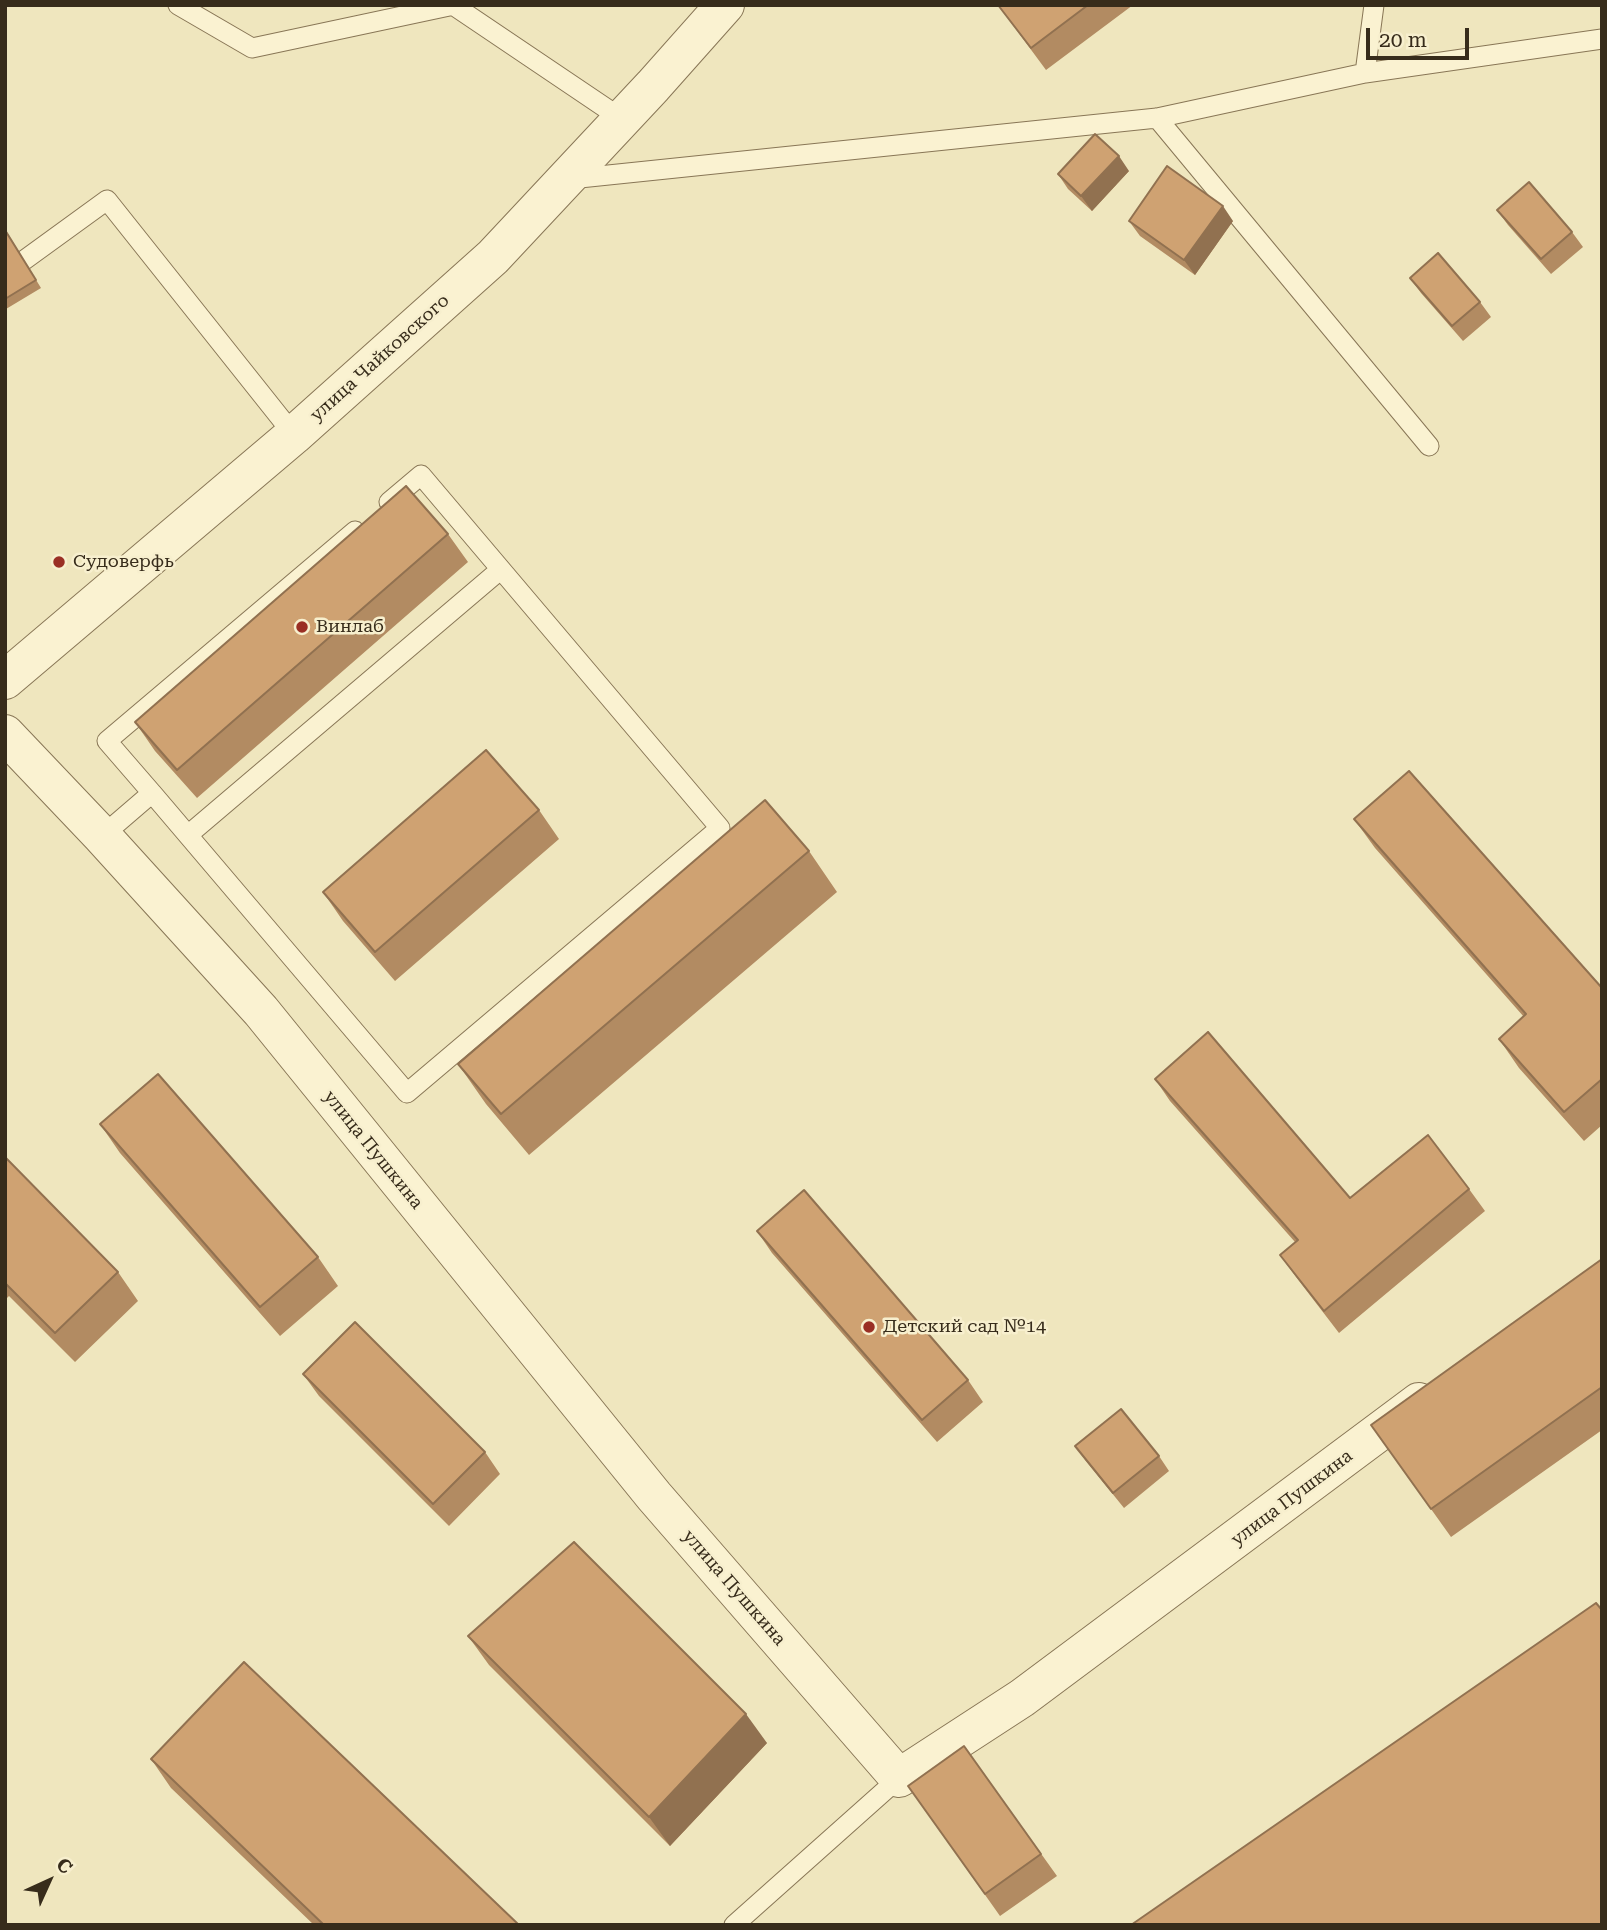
<!DOCTYPE html>
<meta charset="utf-8">
<style>
body{margin:0}
#map{position:relative;width:1607px;height:1930px;overflow:hidden;background:#efe6be;font-family:"Roboto Serif",serif}
canvas{display:block}
.frame{position:absolute;inset:0;border:7px solid #372c1b;pointer-events:none}
.north{position:absolute;left:14px;top:1846px;width:70px;height:70px;-webkit-text-stroke:5px #f7efce;paint-order:stroke;rotate:45deg;font-size:19px;font-weight:700;line-height:28px;text-align:center;color:#372c1b}
.north::after{content:'';display:block;margin:auto;width:24px;height:32px;background:#372c1b;clip-path:polygon(50% 0,100% 100%,50% 72%,0 100%)}
.scale{position:absolute;left:1366px;top:28px;width:103px;height:32px;box-sizing:border-box;border:4px solid #372c1b;border-top:0;padding-left:9px;font-size:21px;line-height:24px;white-space:nowrap;color:#372c1b;-webkit-text-stroke:5px #f7efce;paint-order:stroke}
</style>
<div id="map">
<canvas width="1607" height="1930"></canvas>
<div class="frame"></div>
<div class="north">С</div>
<div class="scale">20 m</div>
</div>
<script>
const c = document.querySelector('canvas').getContext('2d');
c.lineJoin = 'round';
const toPath = rows => new Path2D(rows.map(r => 'M' + r).join(''));
function trace(path, color, width, dash) { c.strokeStyle = color; c.lineWidth = width; c.lineCap = dash ? 'butt' : 'round'; c.setLineDash(dash || []); c.stroke(path); }
function fillPath(path, color) { c.fillStyle = color; c.fill(path, 'evenodd'); }
function write(font, color, halo, rows, align = 'center') {
  c.font = font + ' "Roboto Serif",serif'; c.lineWidth = 5; c.setLineDash([]); c.textBaseline = 'middle'; c.strokeStyle = halo; c.fillStyle = color; for (const [text, x, y, turn = 0] of rows) {
    c.save(); c.translate(x, y); c.rotate((+turn || 0) * Math.PI / 180); c.textAlign = isNaN(turn) ? turn : align; if (halo) c.strokeText(text, 0, 0); c.fillText(text, 0, 0); c.restore();
  }
}
const service = toPath([
 [178,5,252,48,454,5],
 [453,5,622,119],
 [1365,73,1602,39],
 [1157,118,1429,446],
 [570,179,1157,118,1365,73,1374,5],
 [5,274,107,200,294,435],
 [152,793,107,741,355,531],
 [188,835,500,570],
 [102,836,152,793,407,1093,720,828,421,475,389,502],
 [734,1925,899,1778]
]);
const minor = toPath([
 [5,734,102,836,261,1011,654,1496,899,1778,1022,1698,1419,1402]
]);
const tertiary = toPath([
 [5,680,294,435,493,257,653,86,725,5]
]);
const wall = toPath([
 [998,5,1133,5,1046,70],
 [1129,171,1092,211,1068,189,1058,174],
 [1497,210,1572,232,1583,247,1551,274,1508,225],
 [1129,221,1233,221,1195,275,1140,236],
 [5,229,41,288,6,309,5,309],
 [1410,278,1480,302,1491,317,1463,341,1421,293],
 [448,534,468,562,197,798,155,751,135,722],
 [539,810,559,839,395,981,343,921,323,892],
 [1354,819,1602,988,1602,1125,1584,1141,1519,1068,1499,1039,1524,1017,1375,848],
 [809,851,837,892,529,1155,486,1104,458,1064],
 [1155,1079,1350,1198,1469,1189,1485,1211,1339,1333,1296,1277,1280,1255,1295,1242,1170,1101],
 [100,1124,318,1257,338,1286,280,1336,120,1153],
 [5,1157,118,1272,138,1301,75,1362,9,1296,5,1300],
 [757,1231,968,1380,983,1402,937,1442,772,1253],
 [1602,1259,1602,1430,1451,1537,1371,1425],
 [303,1374,485,1452,500,1474,449,1526,319,1396],
 [1075,1446,1159,1456,1169,1471,1124,1508,1086,1461],
 [468,1636,767,1743,670,1846,489,1665],
 [964,1746,1057,1876,1000,1916,908,1786],
 [151,1759,519,1925,314,1925,171,1788]
]);
const shadedWall = toPath([
 [1119,156,1129,171,1092,211,1081,196],
 [1223,206,1233,221,1195,275,1184,260],
 [746,1714,767,1743,670,1846,649,1817]
]);
const building = toPath([
 [998,5,1088,5,1031,48,998,5],
 [1095,134,1119,156,1081,196,1058,174,1095,134],
 [1167,166,1223,206,1184,260,1129,221,1167,166],
 [1529,182,1572,232,1541,259,1497,210,1529,182],
 [5,230,36,280,5,299,5,230],
 [1438,253,1480,302,1452,326,1410,278,1438,253],
 [406,486,448,534,177,770,135,722,406,486],
 [486,750,539,810,375,952,323,892,486,750],
 [1409,771,1602,988,1602,1079,1564,1112,1499,1039,1526,1014,1354,819,1409,771],
 [765,800,809,851,501,1114,458,1064,765,800],
 [1208,1032,1350,1198,1428,1135,1469,1189,1324,1311,1280,1255,1298,1240,1155,1079,1208,1032],
 [158,1074,318,1257,260,1307,100,1124,158,1074],
 [5,1157,118,1272,55,1333,5,1283,5,1157],
 [804,1190,968,1380,922,1420,757,1231,804,1190],
 [1602,1259,1602,1387,1431,1509,1371,1425,1602,1259],
 [355,1322,485,1452,433,1504,303,1374,355,1322],
 [1121,1409,1159,1456,1113,1493,1075,1446,1121,1409],
 [574,1542,746,1714,649,1817,468,1636,574,1542],
 [1596,1603,1602,1610,1602,1925,1131,1925,1596,1603],
 [244,1662,519,1925,324,1925,151,1759,244,1662],
 [964,1746,1041,1854,985,1894,908,1786,964,1746]
]);
const markers = [
 [59,562,7,"#9a2f24"],
 [302,627,7,"#9a2f24"],
 [869,1327,7,"#9a2f24"]
];
const streetNames = [
 ["улица Чайковского",380,358,-42],
 ["улица Пушкина",373,1150,51],
 ["улица Пушкина",1292,1498,-37],
 ["улица Пушкина",734,1588,49]
];
const poiNames = [
 ["Судоверфь",73,562],
 ["Винлаб",316,627],
 ["Детский сад №14",883,1327]
];
trace(service, '#887656', 21);
trace(minor, '#887656', 40);
trace(tertiary, '#887656', 40);
trace(service, '#faf2d1', 19);
trace(minor, '#faf2d1', 38);
trace(tertiary, '#faf2d1', 38);
fillPath(wall, '#b28b62');
fillPath(shadedWall, '#917150');
fillPath(building, '#cfa272');
trace(building, '#917150', 2);
for (const [x, y, r, color] of markers) { const dot = new Path2D(); dot.arc(x, y, r, 0, 2 * Math.PI); c.fillStyle = color; c.fill(dot); trace(dot, '#f7efce', 2.5); }
write('18px', '#372c1b', '#f7efce', streetNames);
write('18px', '#372c1b', '#f7efce', poiNames, 'left');
</script>
